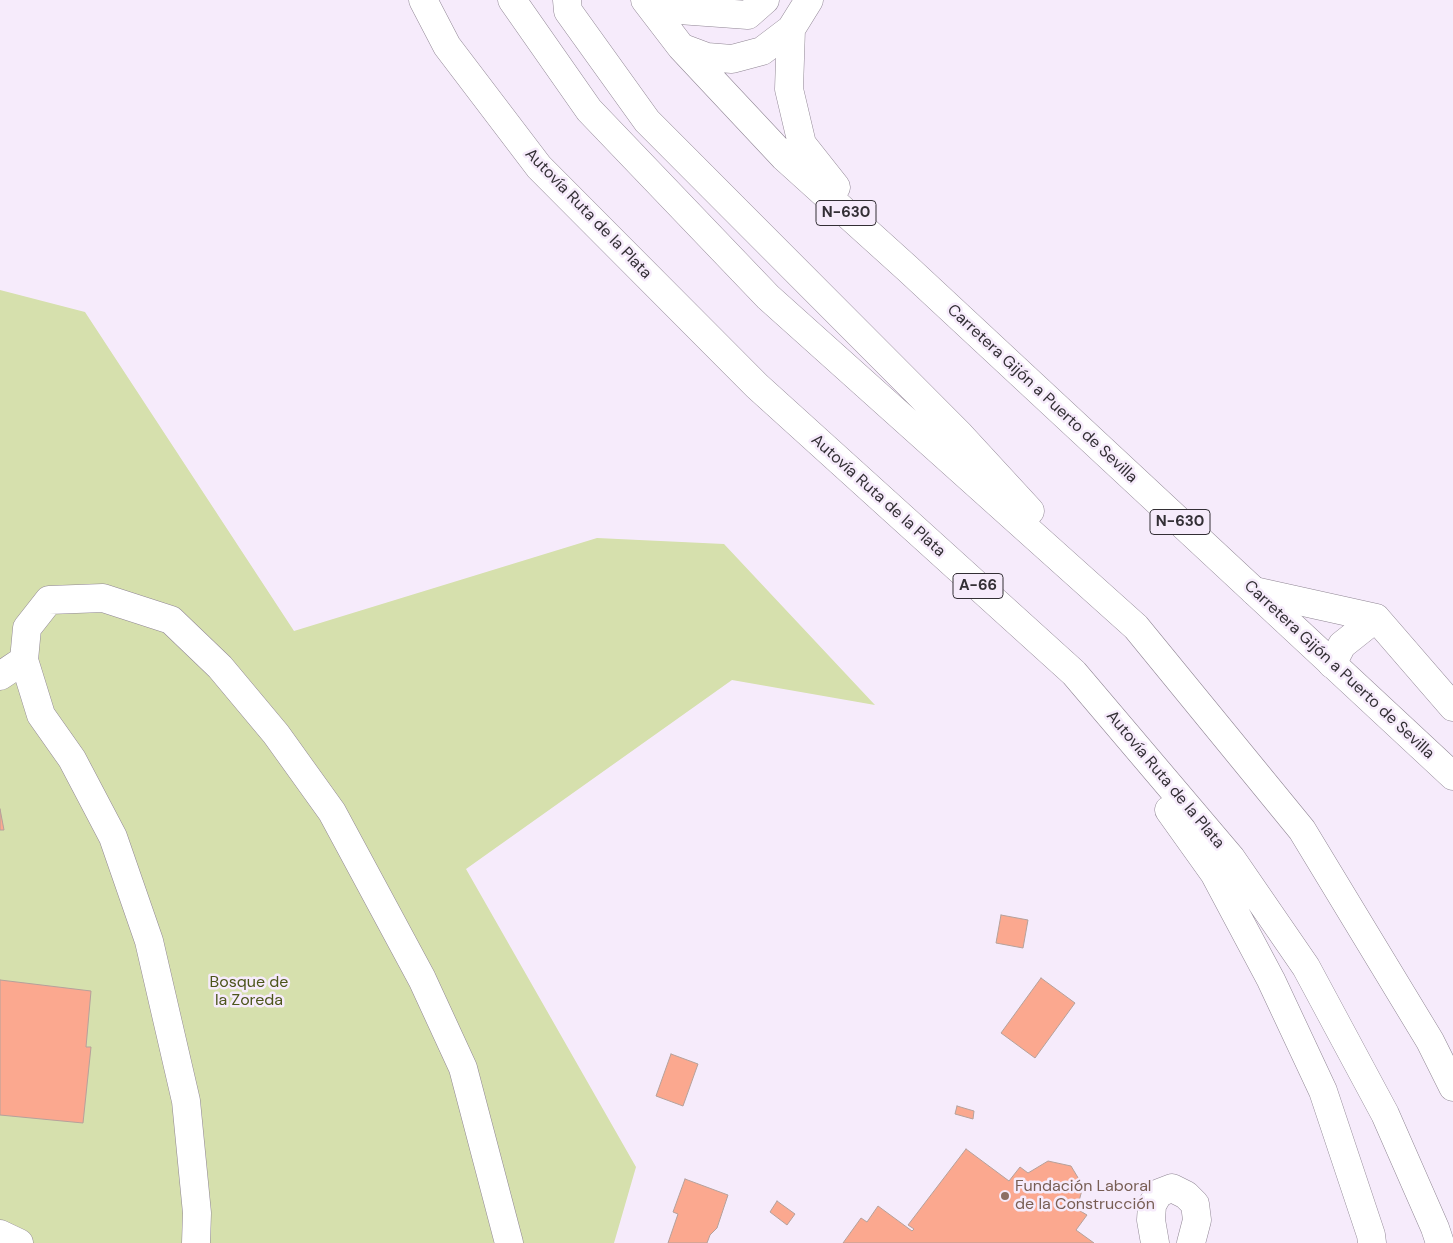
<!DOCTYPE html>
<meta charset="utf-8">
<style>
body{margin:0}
canvas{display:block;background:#f6ebfb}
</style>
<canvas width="1453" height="1243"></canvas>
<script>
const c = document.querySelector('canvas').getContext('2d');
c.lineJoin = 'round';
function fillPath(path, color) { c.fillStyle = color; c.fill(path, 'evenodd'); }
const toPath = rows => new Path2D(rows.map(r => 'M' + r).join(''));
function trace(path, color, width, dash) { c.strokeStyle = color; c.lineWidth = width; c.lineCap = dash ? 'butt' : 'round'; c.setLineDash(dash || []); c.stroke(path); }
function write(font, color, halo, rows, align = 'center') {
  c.font = font + ' "DM Sans",sans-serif'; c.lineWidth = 5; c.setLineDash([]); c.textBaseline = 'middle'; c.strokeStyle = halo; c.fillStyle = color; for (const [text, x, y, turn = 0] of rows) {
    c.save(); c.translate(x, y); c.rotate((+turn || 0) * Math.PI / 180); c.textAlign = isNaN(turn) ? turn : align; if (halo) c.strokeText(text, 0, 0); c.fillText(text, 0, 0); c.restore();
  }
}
const green = toPath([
 [0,290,85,312,294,631,597,538,724,544,875,705,732,680,466,869,636,1167,614,1243,0,1243]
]);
const building = toPath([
 [0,809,4,830,0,830,0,809],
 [1001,915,1028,920,1023,948,996,943,1001,915],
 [1041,978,1075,1003,1035,1058,1001,1033,1041,978],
 [0,980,91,991,86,1047,91,1047,83,1123,0,1115,0,980],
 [671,1054,698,1064,683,1106,656,1096,671,1054],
 [957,1106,974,1111,973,1119,955,1114,957,1106],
 [966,1149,1009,1181,1020,1167,1028,1173,1048,1161,1071,1166,1083,1186,1077,1209,1087,1215,1076,1230,1094,1243,843,1243,861,1218,867,1222,878,1206,912,1231,914,1229,908,1225,966,1149],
 [685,1179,728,1195,717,1228,710,1235,707,1243,668,1243,678,1214,673,1212,685,1179],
 [777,1201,795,1214,787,1225,770,1212,777,1201]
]);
const minor = toPath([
 [1254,591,1376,618],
 [1376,618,1453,707],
 [24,660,41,715,72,759,113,837,149,941,186,1101,197,1213,196,1243],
 [1332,664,1342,645,1376,618],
 [0,676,24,660,27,628,49,600,103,598,171,620,220,667,276,734,332,812,422,979,463,1068,509,1243],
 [0,1234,19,1243],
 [1155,1243,1151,1220,1152,1205,1159,1193,1172,1188,1186,1195,1195,1204,1197,1220,1191,1243]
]);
const highway = toPath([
 [423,0,447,46,539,167,757,386,1074,673,1231,858,1306,967,1385,1114,1435,1228,1440,1243],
 [512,0,589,110,768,297,1136,627,1302,830,1430,1041,1453,1087],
 [567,0,568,11,647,121,960,435,1030,511],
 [645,0,681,47,784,157,908,269,1453,776],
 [653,0,679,10,748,15,765,0],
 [809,0,791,29,789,89,802,144,836,187],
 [683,48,707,57,732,59,762,51,791,29],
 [1169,810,1214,873,1271,980,1323,1091,1371,1235,1372,1243]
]);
const markers = [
 [1005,1196,5,"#8d6e63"]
];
const shields = [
 [846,213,60],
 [1180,522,60],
 [978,586,50]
];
const shieldNames = [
 ["N-630",846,213],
 ["N-630",1180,522],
 ["A-66",978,586]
];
const streetNames = [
 ["Autovía Ruta de la Plata",588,214,46],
 ["Carretera Gijón a Puerto de Sevilla",1042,394,43],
 ["Autovía Ruta de la Plata",878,496,42],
 ["Carretera Gijón a Puerto de Sevilla",1339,670,43],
 ["Autovía Ruta de la Plata",1165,780,50]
];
const parkNames = [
 ["Bosque de",249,983],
 ["la Zoreda",249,1001]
];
const educationNames = [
 ["Fundación Laboral",1015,1187],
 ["de la Construcción",1015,1205]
];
fillPath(green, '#d6e0ad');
fillPath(building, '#fba88f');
trace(building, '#b5a19b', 1);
trace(minor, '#908694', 29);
trace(highway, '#908694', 29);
trace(minor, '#fff', 28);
trace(highway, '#fff', 28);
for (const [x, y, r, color] of markers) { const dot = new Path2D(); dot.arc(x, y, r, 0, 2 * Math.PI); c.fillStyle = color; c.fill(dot); trace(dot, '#f6ebfb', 2); }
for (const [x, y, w] of shields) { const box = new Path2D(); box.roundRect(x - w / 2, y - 12.5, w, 25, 4); c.fillStyle = '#f6ebfb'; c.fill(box); trace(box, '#332f35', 1); }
write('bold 15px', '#332f35', null, shieldNames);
write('16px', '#332f35', '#f6ebfb', streetNames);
write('16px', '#4c551b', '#f6ebfb', parkNames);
write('16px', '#785e54', '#f6ebfb', educationNames, 'left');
</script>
